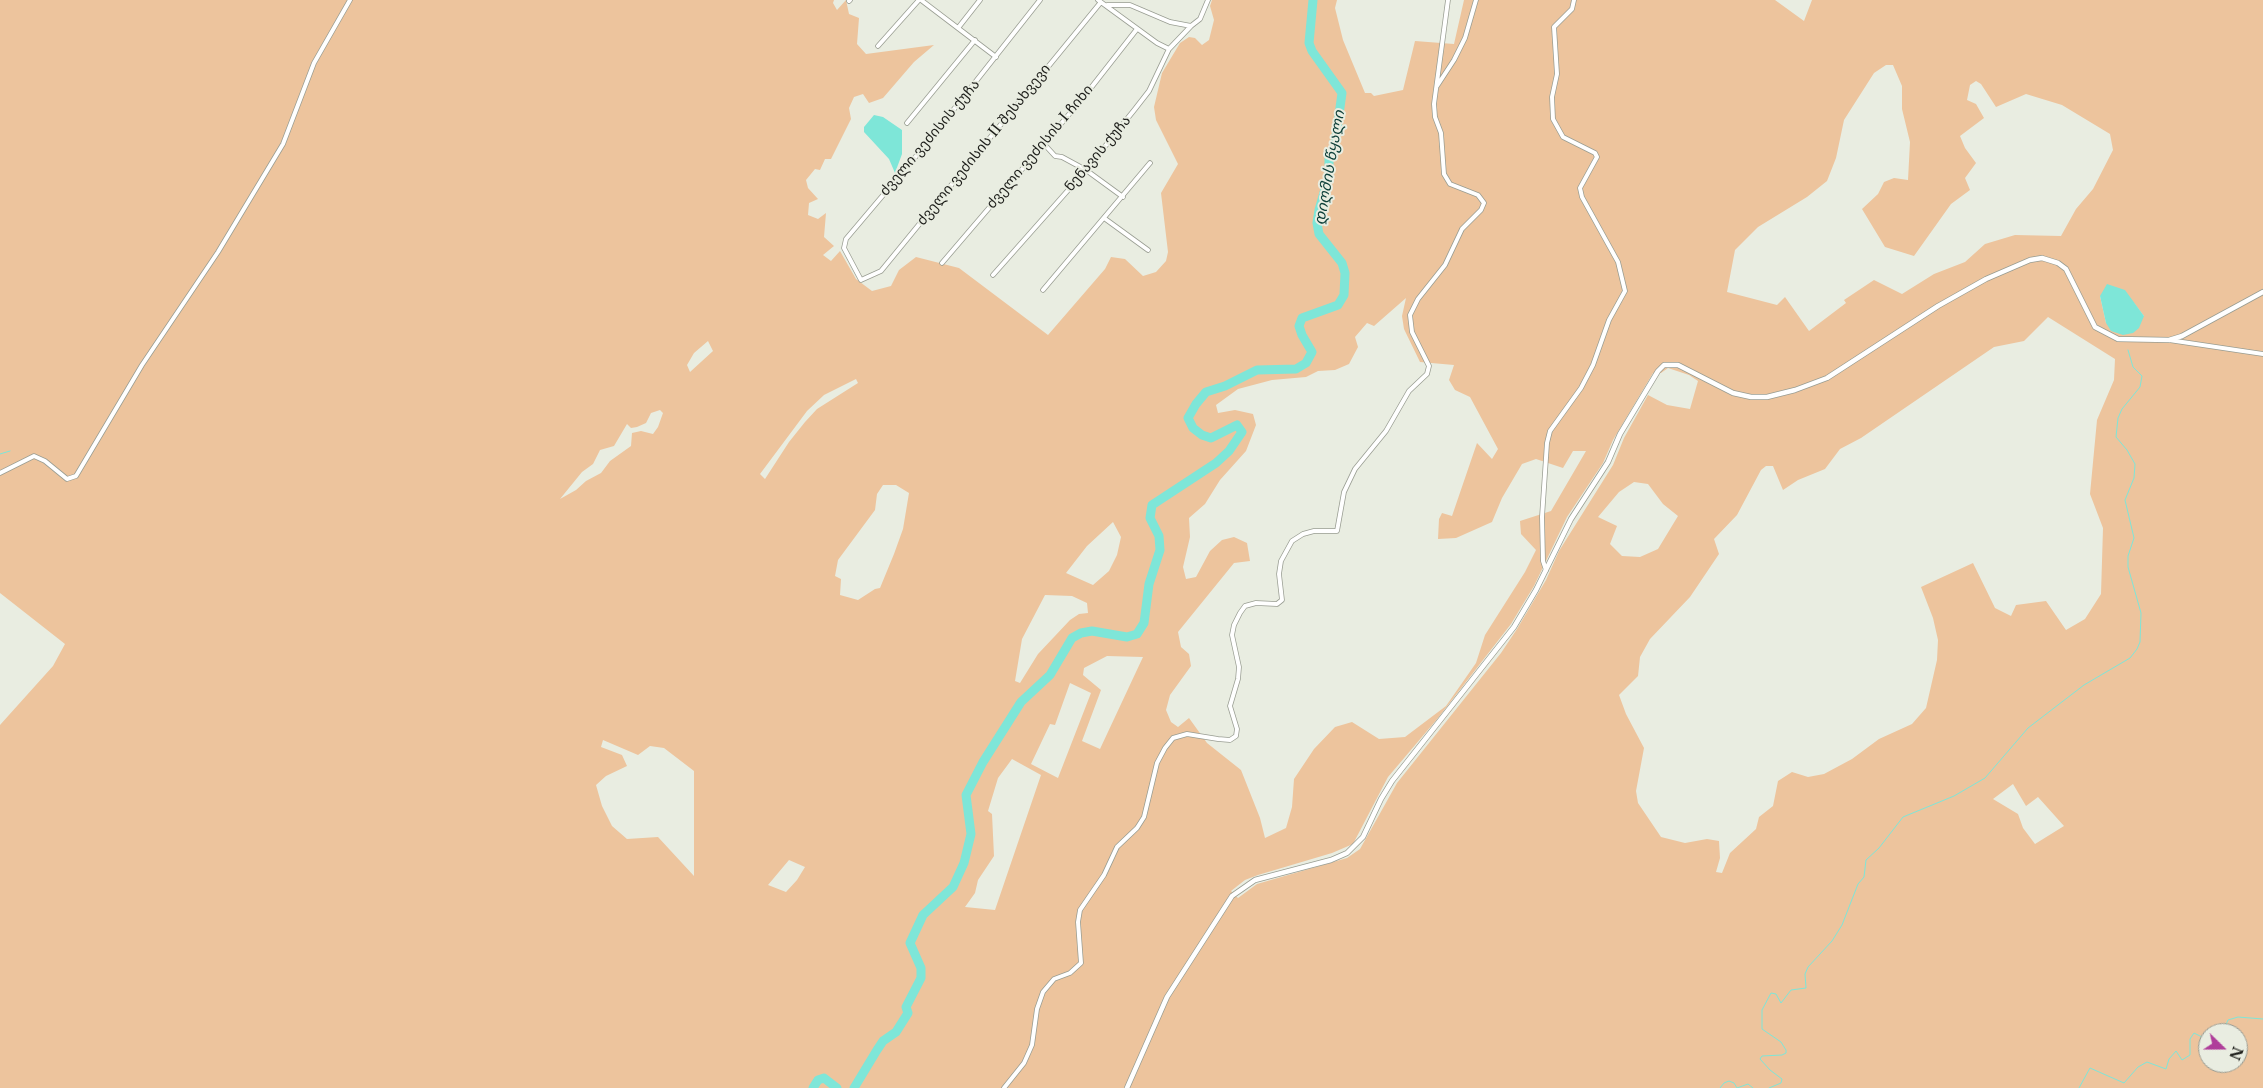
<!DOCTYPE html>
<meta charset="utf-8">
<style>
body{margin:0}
#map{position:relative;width:2263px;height:1088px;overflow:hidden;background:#e9ede1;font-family:"Libre Baskerville",serif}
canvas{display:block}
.north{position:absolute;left:2198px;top:1023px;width:50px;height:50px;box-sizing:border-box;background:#e9ede1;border:1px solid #979a91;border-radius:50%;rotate:112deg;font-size:14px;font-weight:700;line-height:20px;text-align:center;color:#1d1e1a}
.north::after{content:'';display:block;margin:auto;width:18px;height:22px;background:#af3e9a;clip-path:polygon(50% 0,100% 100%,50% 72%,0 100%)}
</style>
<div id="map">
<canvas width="2263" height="1088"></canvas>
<div class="north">N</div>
</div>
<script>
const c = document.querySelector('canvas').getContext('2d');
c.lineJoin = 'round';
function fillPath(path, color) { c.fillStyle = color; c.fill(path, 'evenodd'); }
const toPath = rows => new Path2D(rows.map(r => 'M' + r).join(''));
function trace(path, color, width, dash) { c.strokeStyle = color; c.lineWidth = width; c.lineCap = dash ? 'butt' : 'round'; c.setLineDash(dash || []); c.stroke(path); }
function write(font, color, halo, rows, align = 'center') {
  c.font = font + ' "Libre Baskerville","Noto Sans Georgian",serif'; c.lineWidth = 4; c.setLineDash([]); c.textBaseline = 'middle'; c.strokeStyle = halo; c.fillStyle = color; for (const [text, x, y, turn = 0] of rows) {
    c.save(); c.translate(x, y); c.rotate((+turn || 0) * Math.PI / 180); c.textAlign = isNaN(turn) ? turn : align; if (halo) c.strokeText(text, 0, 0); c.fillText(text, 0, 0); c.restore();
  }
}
const green = toPath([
 [0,0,834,0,833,3,837,10,846,0,849,14,859,18,857,44,866,54,934,45,914,62,883,98,869,103,863,94,854,97,849,108,851,119,831,159,825,159,820,170,815,169,806,180,808,188,818,199,809,203,808,215,818,219,826,213,824,237,834,246,823,255,831,261,840,251,856,279,872,291,891,286,899,270,916,257,959,268,1048,335,1105,269,1111,257,1125,259,1143,276,1156,272,1166,261,1168,252,1161,193,1178,164,1156,120,1154,107,1162,73,1180,43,1189,37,1195,38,1202,45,1209,40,1214,20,1210,6,1212,0,1337,0,1335,8,1343,40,1365,93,1371,93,1374,96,1403,90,1415,41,1454,44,1464,0,1775,0,1804,21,1812,0,2263,0,2263,1088,0,1088,0,725,53,666,65,644,0,593],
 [1886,65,1893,65,1902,86,1902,109,1910,142,1908,180,1894,178,1884,182,1878,194,1862,209,1885,247,1914,256,1951,204,1970,190,1965,178,1976,163,1965,148,1960,136,1984,118,1976,104,1967,100,1970,85,1976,81,1981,84,1996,107,2026,94,2062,105,2110,134,2113,150,2093,189,2076,209,2061,236,2015,235,1985,244,1965,262,1934,274,1902,294,1874,280,1844,300,1846,303,1809,331,1785,297,1777,305,1727,292,1735,250,1758,227,1807,197,1827,181,1836,158,1844,120,1874,73],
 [2100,296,2134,303,2144,316,2106,323],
 [1406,298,1402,316,1404,329,1420,362,1454,365,1449,380,1455,390,1470,397,1498,449,1492,459,1477,443,1452,516,1442,513,1439,519,1438,539,1456,538,1492,522,1502,498,1522,464,1536,459,1563,468,1573,451,1586,451,1551,511,1520,521,1521,534,1536,550,1525,572,1485,635,1476,663,1446,706,1405,737,1379,739,1352,722,1335,727,1314,749,1294,779,1292,807,1286,828,1265,838,1260,818,1241,770,1207,743,1189,718,1178,727,1171,722,1166,710,1170,695,1191,666,1189,654,1181,647,1178,632,1234,563,1250,561,1247,543,1234,537,1222,540,1210,551,1196,577,1186,579,1183,567,1190,537,1189,518,1205,504,1220,480,1246,451,1256,425,1253,414,1235,410,1218,413,1216,405,1238,389,1272,380,1306,377,1318,371,1335,370,1349,364,1358,347,1355,337,1367,323,1374,326],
 [2048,317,2115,359,2114,380,2097,420,2090,494,2103,528,2101,594,2085,619,2066,630,2046,601,2016,605,2011,616,1995,608,1973,563,1921,587,1933,618,1938,640,1937,660,1926,708,1912,724,1879,739,1852,759,1824,774,1808,777,1792,772,1778,781,1773,806,1759,817,1756,829,1730,853,1722,873,1716,872,1720,858,1719,841,1707,839,1685,843,1661,837,1638,803,1636,791,1644,748,1626,714,1619,695,1638,676,1640,657,1650,639,1690,597,1719,554,1714,539,1737,515,1761,470,1766,466,1773,466,1783,490,1798,480,1825,469,1840,449,1861,438,1994,347,2024,341],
 [708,341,713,351,690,372,687,365,694,353],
 [1668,368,1689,375,1698,381,1690,409,1667,405,1648,395,1624,438,1613,465,1559,551,1546,580,1517,629,1501,653,1397,783,1360,849,1347,858,1257,884,1238,898,1231,891,1245,880,1258,875,1332,853,1353,844,1388,777,1438,718,1511,624,1534,586,1567,517,1603,463,1613,440,1653,373,1661,373],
 [856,379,858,383,817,409,805,422,789,442,765,479,760,474,807,411,824,395],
 [660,410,663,413,658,427,653,434,641,431,632,433,631,446,610,461,601,473,586,481,576,490,560,499,582,472,593,464,600,450,614,446,627,424,631,428,637,427,646,423,651,413],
 [1634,482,1648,484,1663,504,1678,516,1658,549,1640,557,1622,556,1610,544,1617,526,1598,517,1619,492],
 [883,485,896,485,909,493,903,529,894,554,880,588,875,589,858,600,840,595,841,579,835,576,838,560,875,510,877,494],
 [1113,522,1121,537,1117,555,1109,571,1093,585,1066,573,1087,546],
 [1045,595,1072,596,1087,603,1088,613,1079,614,1070,620,1038,654,1020,683,1015,681,1022,639],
 [1107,656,1143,657,1100,749,1082,741,1101,690,1083,675,1084,668],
 [1070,683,1091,693,1058,778,1031,764,1050,724,1055,725],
 [603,740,638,755,650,746,664,748,694,771,694,876,658,837,627,839,612,826,602,806,596,785,606,776,627,766,622,755,601,747],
 [1012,759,1041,775,995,910,965,907,975,893,978,880,994,856,992,814,988,811,998,778],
 [2013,784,2026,806,2038,797,2064,826,2035,844,2023,828,2018,814,1993,799],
 [789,860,805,867,797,880,786,892,768,885],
 [2208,1033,2238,1033,2238,1063,2208,1063]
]);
const water = toPath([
 [874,115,883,117,902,130,902,154,895,173,889,159,864,132,864,127],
 [2107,284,2125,290,2144,316,2139,328,2133,333,2123,335,2111,331,2106,323,2100,296]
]);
const stream = toPath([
 [0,454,10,451],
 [2220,1033,2224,1029,2228,1020,2238,1017,2263,1019],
 [1720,1088,1724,1083,1729,1081,1734,1083,1737,1088,1748,1084,1753,1088],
 [1769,1088,1781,1083,1782,1079,1770,1070,1760,1059,1762,1056,1782,1055,1786,1053,1786,1050,1781,1042,1762,1029,1762,1010,1771,993,1776,994,1781,1003,1791,990,1806,988,1805,974,1808,967,1832,941,1842,925,1858,884,1864,877,1866,860,1879,848,1903,817,1954,796,1985,778,2028,728,2084,685,2130,658,2137,649,2140,642,2141,613,2128,567,2128,556,2134,538,2125,500,2134,478,2135,464,2127,450,2116,437,2118,418,2122,409,2140,387,2142,376,2133,367,2128,350],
 [2079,1088,2090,1068,2124,1083,2138,1067,2147,1062,2166,1069,2169,1059,2176,1051,2182,1060,2190,1055,2190,1039,2194,1033,2208,1040]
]);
const river = toPath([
 [813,1088,818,1080,824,1078,837,1088],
 [854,1088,877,1050,883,1041,896,1032,908,1013,906,1007,921,978,921,968,910,943,923,915,953,887,964,863,971,834,966,795,983,762,1021,702,1050,675,1072,638,1081,633,1092,631,1127,637,1137,634,1144,623,1149,584,1160,550,1159,536,1150,518,1152,505,1216,463,1229,451,1242,432,1237,425,1211,438,1202,435,1193,428,1188,418,1196,404,1206,392,1225,386,1257,370,1296,369,1306,363,1312,352,1302,335,1299,326,1302,318,1338,305,1344,295,1345,273,1342,263,1319,234,1317,223,1319,210,1329,175,1329,159,1334,151,1342,93,1312,51,1309,43,1313,0]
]);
const minor = toPath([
 [921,0,996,57],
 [1040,0,928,142,846,239,844,248,861,280,881,271,1101,2],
 [1098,0,1157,43,1169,49],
 [849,1,850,0],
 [1107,5,1130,5,1170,22,1191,26,1200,19,1208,0],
 [958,28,980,0],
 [878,46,919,0],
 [1437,86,1454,60,1465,38,1476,0],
 [907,123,975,40],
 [1044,144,1055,156,1062,157,1086,170,1123,197],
 [1104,218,1148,250],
 [942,263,1083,98,1137,29],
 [993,275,1086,170,1135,109,1149,91,1169,49,1191,26],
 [1043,290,1150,163],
 [2169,340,2263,354],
 [0,473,34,456,45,461,67,479,76,476,142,365,218,252,283,144,314,63,350,0],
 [1546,570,1543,561,1542,517,1547,443,1550,431,1581,388,1593,365,1609,320,1625,291,1618,262,1582,197,1580,188,1597,157,1595,153,1563,137,1553,119,1552,97,1557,74,1554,27,1572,9,1574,0],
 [1004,1088,1024,1063,1032,1045,1037,1009,1043,992,1054,979,1070,973,1081,963,1078,922,1080,910,1104,875,1117,847,1137,828,1144,817,1157,763,1165,748,1173,738,1187,734,1218,739,1230,740,1236,736,1237,729,1230,706,1238,679,1239,667,1232,635,1234,625,1240,613,1245,606,1256,603,1277,604,1282,600,1279,574,1281,561,1292,541,1303,534,1314,531,1337,531,1344,492,1355,469,1386,431,1409,391,1427,374,1429,366,1412,332,1410,315,1418,299,1445,265,1462,229,1481,210,1484,203,1478,195,1450,184,1444,174,1441,133,1435,117,1434,104,1448,0]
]);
const tertiary = toPath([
 [1127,1088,1167,997,1232,896,1255,880,1331,860,1347,853,1363,837,1381,799,1392,781,1514,627,1536,590,1571,519,1608,462,1620,434,1658,371,1664,365,1678,365,1733,393,1751,397,1767,397,1795,390,1827,378,1938,306,1986,279,2030,260,2042,258,2058,263,2066,269,2095,327,2118,339,2169,340,2182,336,2263,292]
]);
const streetNames = [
 ["ძველი ვეძისის ქუჩა",930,138,-50],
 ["ძველი ვეძისის II შესახვევი",984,145,-51],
 ["ძველი ვეძისის I ჩიხი",1040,147,-50],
 ["ნენავის ქუჩა",1098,154,-50]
];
const waterNames = [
 ["დიღმის წყალი",1330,168,-80]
];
fillPath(green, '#edc49d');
fillPath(water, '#7ee6d8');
trace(stream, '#7ee6d8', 1);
trace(river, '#7ee6d8', 9);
trace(minor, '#999d92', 5.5);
trace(tertiary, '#999d92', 6);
trace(minor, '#fff', 4);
trace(tertiary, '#fff', 4.5);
write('14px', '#1d1e1a', '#e9ede1', streetNames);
write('italic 15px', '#0e403a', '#e9ede1', waterNames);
</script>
